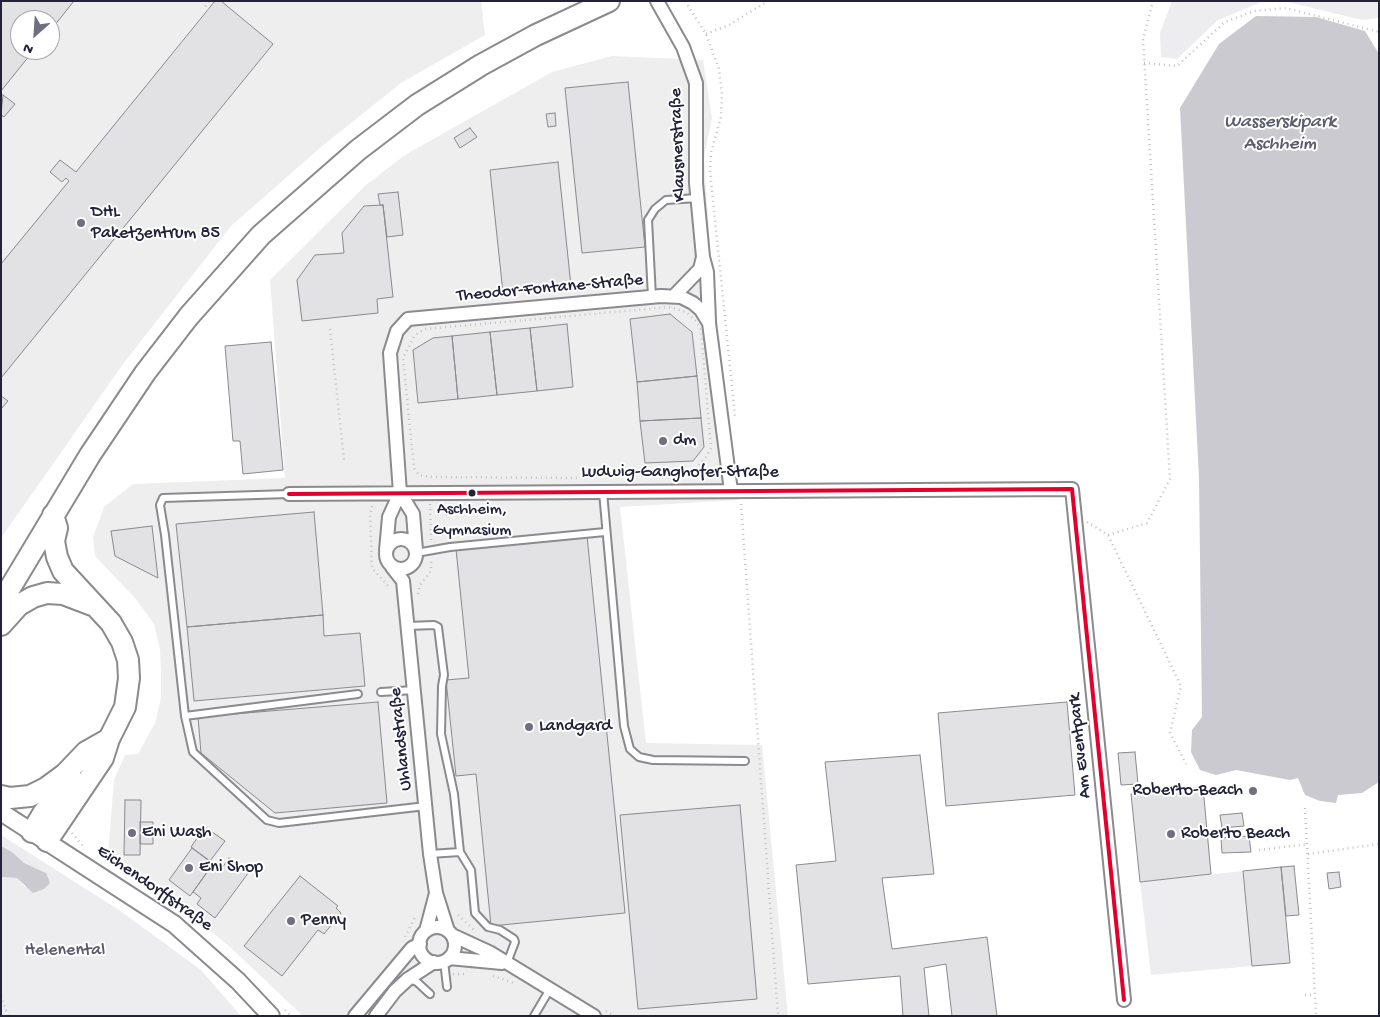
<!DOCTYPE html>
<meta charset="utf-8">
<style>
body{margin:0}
#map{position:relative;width:1380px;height:1017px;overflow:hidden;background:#fff;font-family:"Gochi Hand",sans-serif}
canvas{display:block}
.frame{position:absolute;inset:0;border:2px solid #22223b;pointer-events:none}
.north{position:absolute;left:10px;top:10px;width:50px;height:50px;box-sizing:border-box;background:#fff;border:1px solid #a7a7b1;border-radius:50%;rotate:206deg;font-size:14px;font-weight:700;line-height:20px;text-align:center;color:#22223b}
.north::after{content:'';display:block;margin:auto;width:18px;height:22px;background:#6f6f80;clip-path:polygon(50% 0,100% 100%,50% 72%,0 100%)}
</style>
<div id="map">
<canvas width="1380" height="1017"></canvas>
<div class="frame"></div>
<div class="north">N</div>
</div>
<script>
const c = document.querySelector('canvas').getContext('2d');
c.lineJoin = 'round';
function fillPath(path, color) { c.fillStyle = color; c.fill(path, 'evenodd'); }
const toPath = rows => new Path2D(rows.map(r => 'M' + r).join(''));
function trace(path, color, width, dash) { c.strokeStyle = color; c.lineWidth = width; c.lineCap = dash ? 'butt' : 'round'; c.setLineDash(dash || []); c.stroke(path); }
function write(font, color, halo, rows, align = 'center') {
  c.font = font + ' "Gochi Hand",sans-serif'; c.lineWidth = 4; c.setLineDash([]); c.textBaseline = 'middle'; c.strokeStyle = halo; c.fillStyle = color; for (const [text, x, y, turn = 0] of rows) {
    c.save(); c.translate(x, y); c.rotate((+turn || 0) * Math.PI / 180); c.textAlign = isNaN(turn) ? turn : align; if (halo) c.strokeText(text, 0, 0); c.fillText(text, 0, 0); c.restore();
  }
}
const built = toPath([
 [1,1,481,1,485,35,401,83,321,147,231,226,123,364,1,538],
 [20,20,50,20,50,50,20,50],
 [612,56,703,60,712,118,704,158,711,262,737,500,620,507,646,743,762,745,788,1016,303,1016,229,946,162,892,108,855,114,780,125,755,138,754,155,723,161,698,161,673,160,649,154,624,135,598,95,556,93,537,104,507,133,484,285,478,270,280,366,185,405,155,552,72]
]);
const green = toPath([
 [1172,1,1264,1,1218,20,1177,59,1161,57,1160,33],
 [1284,1,1379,1,1379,18,1362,20],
 [1,835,119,910,201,970,241,1016,1,1016,1,877,17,878,25,887,46,873,24,863,12,852,1,846],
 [1243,871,1252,966,1151,975,1140,882],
 '427 945a10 10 0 1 1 20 0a10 10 0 1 1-20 0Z'
]);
const water = toPath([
 [1256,16,1316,17,1365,31,1379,54,1379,782,1362,793,1338,795,1336,803,1320,801,1305,795,1298,778,1290,780,1236,770,1216,775,1200,770,1191,752,1192,730,1202,717,1199,478,1180,108,1219,44],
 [1,846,12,852,24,863,46,873,50,883,44,889,33,893,17,878,1,877]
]);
const building = toPath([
 [1,1,74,1,50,31,50,20,20,20,20,50,34,50,1,91,1,1],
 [215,1,221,1,273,44,1,378,1,264,69,181,66,178,62,182,50,172,60,160,76,172,215,1],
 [628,82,645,247,582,253,565,88,628,82],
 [3,95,15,104,4,117,1,115,3,95],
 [555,113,556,126,548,127,546,114,555,113],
 [470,128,477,137,460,148,454,138,470,128],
 [558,162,571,286,503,293,490,170,558,162],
 [398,192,403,235,387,237,383,205,380,205,378,194,398,192],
 [383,205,393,297,377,299,378,313,302,321,297,280,315,255,344,253,342,233,364,206,383,205],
 [670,314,692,332,697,376,637,382,630,319,670,314],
 [567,324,573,387,537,391,530,328,567,324],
 [530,328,537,391,497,395,490,332,530,328],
 [490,332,497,395,458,399,452,336,490,332],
 [452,336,458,399,418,403,413,350,433,338,452,336],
 [271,342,283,470,243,474,240,441,233,441,225,346,271,342],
 [697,376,701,418,640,421,637,382,697,376],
 [1,396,8,401,1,409,1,396],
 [701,418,704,447,693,461,645,463,640,421,701,418],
 [314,512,323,615,187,627,176,524,314,512],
 [152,526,158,578,115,556,111,531,152,526],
 [587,536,625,913,491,926,476,774,456,776,446,680,469,678,456,549,587,536],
 [323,615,324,636,360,633,365,686,194,701,187,627,323,615],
 [378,702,387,803,275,813,201,753,198,717,378,702],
 [1067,702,1075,795,946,806,938,713,1067,702],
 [1135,752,1138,784,1121,785,1118,753,1135,752],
 [920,755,934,874,882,878,892,949,987,937,997,1016,952,1016,946,964,924,968,929,1016,903,1016,900,976,808,984,796,865,836,861,825,762,920,755],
 [1203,787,1211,874,1140,882,1131,794,1203,787],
 [125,800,141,800,140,855,124,855,125,800],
 [740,805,757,999,638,1009,620,815,740,805],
 [1242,813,1244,826,1222,828,1220,815,1242,813],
 [140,822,153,822,153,844,140,844,140,822],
 [205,827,225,841,210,861,191,847,205,827],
 [1249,836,1251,852,1222,853,1221,838,1249,836],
 [192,848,213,864,190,896,169,880,192,848],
 [229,858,249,872,215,918,197,904,201,898,193,892,214,862,222,868,229,858],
 [1294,866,1299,915,1286,916,1281,867,1294,866],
 [1281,867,1290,963,1252,966,1243,871,1281,867],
 [1339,872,1341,887,1329,889,1327,873,1339,872],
 [300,876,338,906,336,908,341,913,324,934,318,930,282,976,244,946,300,876]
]);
const path = toPath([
 [685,1,706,34,719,69,722,94,721,117,711,153,710,171,735,416],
 [208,10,205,7,209,1],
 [706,34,729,25,768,1],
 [1144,63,1177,66,1225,22,1254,11,1286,8,1379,32],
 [669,307,686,312,696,321,701,330,711,448,706,457,696,468,686,470,619,471,578,478,430,477,419,475,414,468,403,358,415,335,425,329,669,307],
 [330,329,344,460],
 [430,504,431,541],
 [741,504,778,1016],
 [372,506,370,515,372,568,390,588],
 [1087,522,1108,535,1181,686,1170,733,1186,764],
 [1108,535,1147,523,1170,479,1143,39,1153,1],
 [418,594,420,585,431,571,431,559],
 [1305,808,1316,1016],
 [72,833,83,846],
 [1259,850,1308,844],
 [1308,854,1379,844],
 [458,915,474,930],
 [405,937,416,915],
 [453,974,465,974],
 [493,976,514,983],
 [1305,995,1314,995],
 [1,996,8,1016],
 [285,1010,291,1016],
 [606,1011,614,1016]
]);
const service = toPath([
 [652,297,648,220,655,209,666,200,698,198],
 [603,492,624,726,630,749,639,757,653,760,745,761],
 [289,494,163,498,160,505,165,535,185,716,193,752,267,820,279,823,426,806],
 [416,553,450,547,605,532],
 [408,626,434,625,438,627,444,675,442,686,441,734,454,794,460,852,430,854],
 [381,692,415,690],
 [185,716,358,694],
 [460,852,471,870,475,913,488,927,500,930,514,939,515,942,507,963],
 [444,961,447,987],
 [409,979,417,982,430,994],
 [534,1016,550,989]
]);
const minor = toPath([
 [657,1,683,47,696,83,696,183,703,257,707,272,709,321],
 [674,296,700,269,703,257],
 [289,494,1072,489,1124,1000],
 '386 554a15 15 0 1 1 30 0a15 15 0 1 1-30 0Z',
 [386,550,389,517,400,493],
 [416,550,413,514,400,493,390,353,397,331,408,319,661,296,681,297,693,303,701,310,709,323,731,491],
 [392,567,403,581,430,854,436,893,448,931],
 '419 945a18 18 0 1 1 36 0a18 18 0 1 1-36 0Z',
 [426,931,436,893],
 [452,935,491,953,594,1016],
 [449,958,502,963],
 [355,1016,412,948,420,944],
 [376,1016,395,991,408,979,434,962]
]);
const tertiary = toPath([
 [1,812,174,924,238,981,271,1016]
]);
const primary = toPath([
 [1,603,90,455,145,373,189,316,261,235,358,150,417,105,481,65,536,35,609,1],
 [1,625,19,605,33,597,47,593,63,594,92,605],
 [1,796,10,798,30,796,46,788,65,774,86,752,109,739],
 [32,832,44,812,72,779],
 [47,841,103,758,109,739,125,707,129,678,128,660,122,642,111,623,63,571,57,557,54,541,57,528,53,515]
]);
const bus1 = toPath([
 [289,494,1072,489,1124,1000]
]);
const markers = [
 [81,223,5,"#6f6f80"],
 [663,441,5,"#6f6f80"],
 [472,493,4.5,"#22223b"],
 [529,727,5,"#6f6f80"],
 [1253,791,5,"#6f6f80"],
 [132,833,5,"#6f6f80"],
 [1171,834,5,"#6f6f80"],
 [189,868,5,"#6f6f80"],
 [291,921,5,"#6f6f80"]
];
const busNames = [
 ["Aschheim,",472,510],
 ["Gymnasium",472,531]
];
const streetNames = [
 ["Klausnerstraße",679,145,-92],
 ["Theodor-Fontane-Straße",550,289,-5],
 ["Ludwig-Ganghofer-Straße",680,473],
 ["Uhlandstraße",402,739,-96],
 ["Am Eventpark",1081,746,-96],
 ["Eichendorffstraße",154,889,35]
];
const poiNames = [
 ["DHL",91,213],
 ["Paketzentrum 85",91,234],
 ["dm",673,441],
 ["Landgard",539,727],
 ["Roberto-Beach",1243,791,"right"],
 ["Eni Wash",142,833],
 ["Roberto Beach",1181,834],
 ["Eni Shop",199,868],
 ["Penny",301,921]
];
const parkNames = [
 ["Helenental",65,951]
];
const waterNames = [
 ["Wasserskipark",1280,123],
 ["Aschheim",1280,145]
];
fillPath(built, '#eeeeef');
fillPath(green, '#ededef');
fillPath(water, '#cacad0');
fillPath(building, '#e2e2e4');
trace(building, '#8a8a8f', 1);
trace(service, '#8a8a8f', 10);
trace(minor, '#8a8a8f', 16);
trace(tertiary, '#8a8a8f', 20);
trace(primary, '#8a8a8f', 24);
trace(path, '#c2c2c4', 2.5, [1, 4]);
trace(service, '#fff', 6);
trace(minor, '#fff', 12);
trace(tertiary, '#fff', 16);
trace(primary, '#fff', 20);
trace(bus1, '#e4002b', 4);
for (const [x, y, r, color] of markers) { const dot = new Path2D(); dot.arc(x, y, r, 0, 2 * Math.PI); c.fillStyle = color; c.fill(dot); trace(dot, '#fff', 2); }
write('17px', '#22223b', '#fff', busNames);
write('18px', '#22223b', '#fff', streetNames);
write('18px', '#22223b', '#fff', poiNames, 'left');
write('18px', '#5b5b6d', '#fff', parkNames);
write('italic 19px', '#5c5c6f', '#fff', waterNames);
</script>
